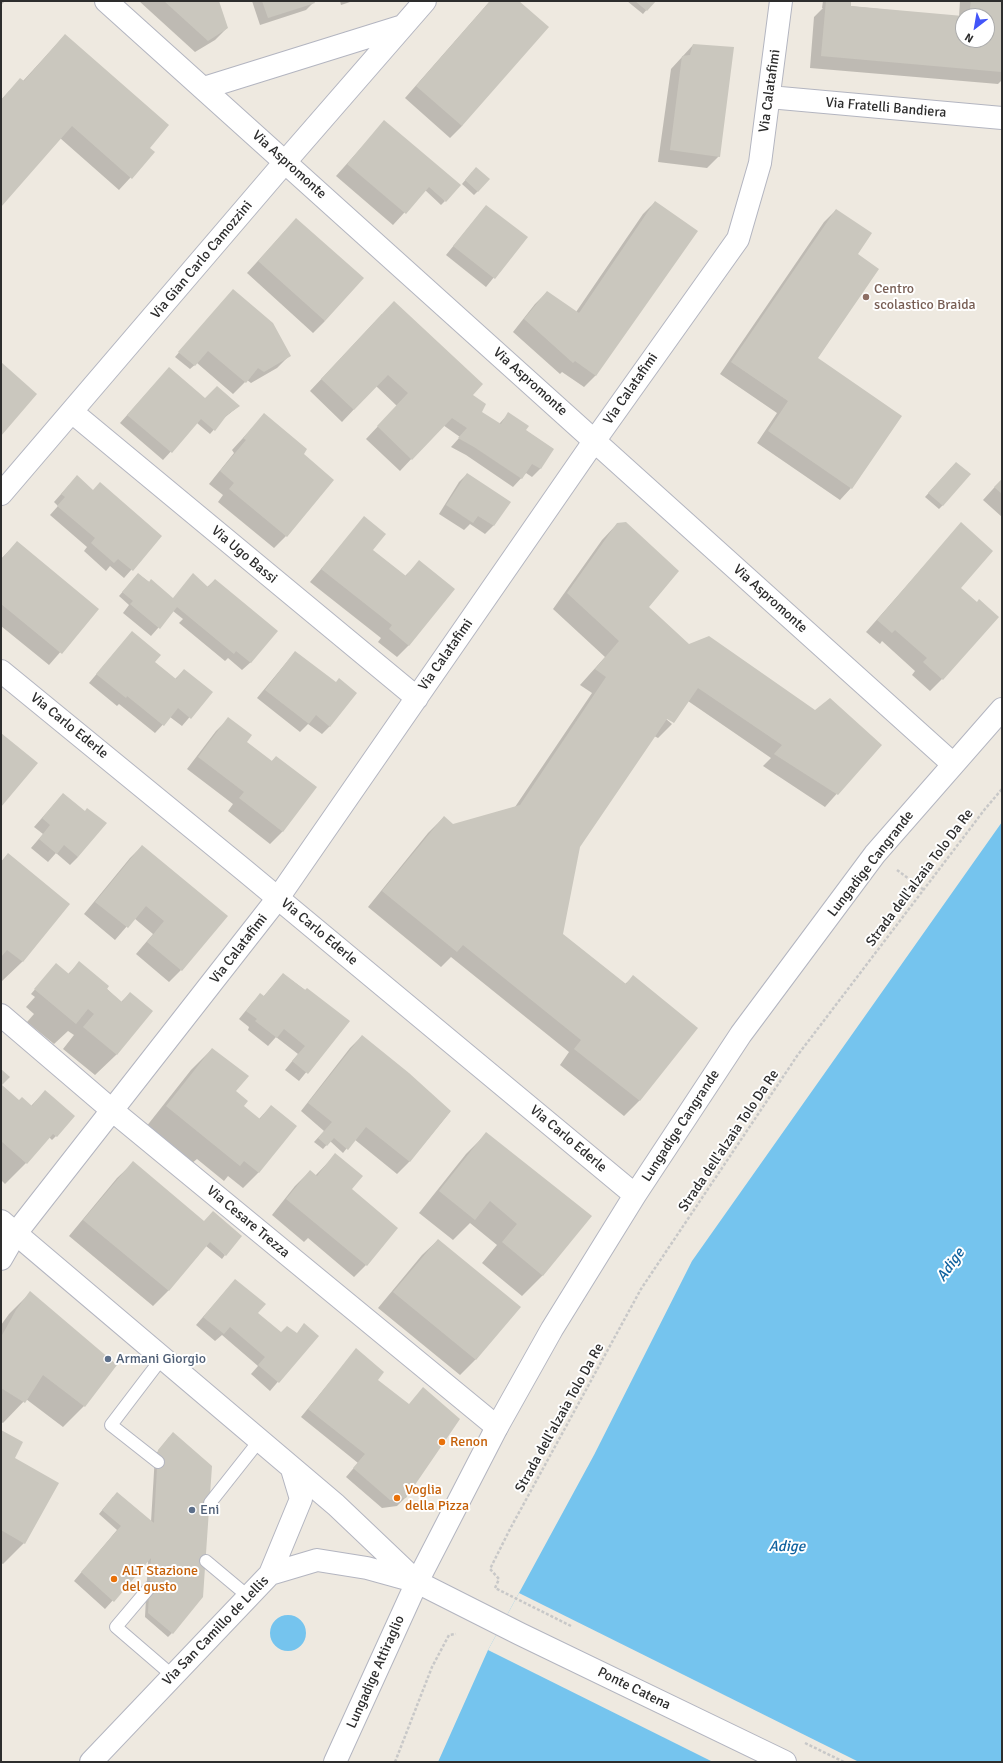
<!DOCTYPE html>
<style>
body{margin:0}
#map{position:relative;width:1003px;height:1763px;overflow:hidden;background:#eee9e0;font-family:Signika,sans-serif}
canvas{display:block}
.frame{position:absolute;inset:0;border:2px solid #2d2d2d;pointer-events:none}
.north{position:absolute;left:955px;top:8px;width:40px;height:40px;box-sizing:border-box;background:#fff;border:1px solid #ababab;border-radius:50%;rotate:211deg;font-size:11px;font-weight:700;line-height:16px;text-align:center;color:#2d2d2d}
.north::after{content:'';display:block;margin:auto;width:14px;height:18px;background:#4255f9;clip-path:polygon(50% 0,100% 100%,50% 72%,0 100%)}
</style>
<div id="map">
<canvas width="1003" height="1763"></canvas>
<div class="frame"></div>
<div class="north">N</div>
</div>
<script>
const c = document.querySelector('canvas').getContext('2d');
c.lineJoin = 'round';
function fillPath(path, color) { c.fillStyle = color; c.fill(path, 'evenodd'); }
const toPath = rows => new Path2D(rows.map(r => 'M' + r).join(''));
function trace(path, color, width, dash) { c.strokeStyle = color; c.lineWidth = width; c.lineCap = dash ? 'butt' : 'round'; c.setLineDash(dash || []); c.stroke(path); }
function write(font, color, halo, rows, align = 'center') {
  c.font = font + ' Signika,sans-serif'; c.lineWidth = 4; c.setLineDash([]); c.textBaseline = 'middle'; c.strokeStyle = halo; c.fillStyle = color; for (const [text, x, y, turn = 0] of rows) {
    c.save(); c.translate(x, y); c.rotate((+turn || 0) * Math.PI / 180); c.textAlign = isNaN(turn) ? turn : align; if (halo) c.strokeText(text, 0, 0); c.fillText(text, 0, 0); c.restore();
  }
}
const water = toPath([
 [1002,822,1002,1762,438,1762,488,1650,594,1455,692,1261],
 '270 1633a18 18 0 1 1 36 0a18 18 0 1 1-36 0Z'
]);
const pier = toPath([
 [519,1593,859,1762,713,1762,488,1650]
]);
const shadow = toPath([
 [1,1,5,1,1,5],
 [139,1,218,1,227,28,215,40,195,52],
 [252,1,313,1,314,2,306,10,260,25],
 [340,1,353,1,341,5],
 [490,1,518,1,462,126,450,138,405,98],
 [627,1,654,1,643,14],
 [823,1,850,1,850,6,959,17,960,1,1002,1,1002,80,998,84,810,68,814,17,823,8,822,8],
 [963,16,987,16,987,40,963,40],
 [65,35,148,148,154,152,119,190,60,138,1,206,1,100,9,91,23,81],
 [693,45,719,156,707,168,658,162,671,69],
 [384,122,445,201,441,205,425,190,393,225,336,176],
 [472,172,478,191,474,195,462,184],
 [655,202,596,375,584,387,562,372,560,374,513,332,535,304,547,292,576,312,643,214],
 [486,206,527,237,486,287,446,255],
 [836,210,857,255,817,358,851,488,840,500,757,443,777,413,720,374,824,222],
 [285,231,325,321,313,333,247,273],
 [233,290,289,356,277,368,251,383,247,380,233,394,197,363,190,369,175,357],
 [382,314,464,403,499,424,509,413,525,430,553,449,540,469,532,477,526,473,513,487,466,455,451,447,460,437,443,425,400,471,366,439,397,406,376,386,342,422,310,391],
 [169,368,205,400,239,406,224,418,210,434,197,423,163,460,120,423],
 [264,415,302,454,333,480,286,536,274,548,218,502,223,495,209,484,234,453,232,450],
 [952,467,943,505,939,509,925,497],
 [467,474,509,502,493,526,485,534,470,524,464,530,439,514,459,482],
 [1002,479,1002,517,983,500],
 [69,485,93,491,161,536,124,578,110,566,106,571,84,551,87,547,50,515,58,506,54,502],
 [617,524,647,607,689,646,880,745,825,807,763,766,771,758,688,701,666,717,666,719,672,724,658,738,654,736,579,847,562,934,625,984,633,977,697,1028,639,1101,624,1116,560,1065,569,1052,451,957,441,967,368,907,428,833,444,817,453,825,515,807,592,693,580,685,605,657,553,609,602,540],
 [17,542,98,609,49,665,1,626,1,559],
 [338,549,372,550,405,576,419,562,409,645,397,657,378,642,381,638,310,582],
 [924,566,959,588,942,679,930,691,912,675,915,671,882,641,880,644,866,632],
 [138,574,173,599,207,587,215,580,251,662,242,670,228,658,225,661,179,623,183,619,173,611,151,636,123,613,129,605,119,596],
 [132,632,154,662,175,679,184,670,211,692,182,726,170,717,155,733,119,704,117,706,89,683],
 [295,652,330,726,322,734,308,724,300,732,257,698],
 [228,719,246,742,271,762,276,757,316,787,282,832,270,844,228,811,233,804,187,769,216,731],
 [63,794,78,857,70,865,56,853,48,862,31,848,43,834,34,827],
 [142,846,181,970,169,982,136,954,153,934,134,918,115,940,84,914,130,858],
 [8,854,68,904,22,962,1,982,1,862],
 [79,963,121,1002,130,993,152,1011,116,1055,95,1075,63,1049,74,1035,68,1031,54,1044,27,1022,34,1014,26,1007,35,997,31,994,53,968,68,974],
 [283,974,348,1021,299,1081,285,1070,298,1054,276,1037,268,1046,248,1030,249,1027,239,1019,252,1003,260,995,263,997],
 [362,1036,450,1112,409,1162,397,1174,354,1139,343,1153,330,1141,323,1149,314,1142,324,1131,301,1111,350,1048],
 [212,1049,242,1106,259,1119,271,1106,296,1126,258,1173,243,1188,228,1176,224,1181,197,1159,191,1164,146,1127,191,1070],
 [1,1070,1,1085,19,1101,31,1106,45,1091,56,1136,52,1140,49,1137,26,1163,5,1184,1,1180],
 [487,1133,543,1275,522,1296,482,1263,497,1245,470,1223,453,1240,419,1213,466,1154],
 [335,1155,348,1192,366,1265,354,1277,308,1238,304,1242,272,1215,295,1186,310,1171,315,1176],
 [133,1163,225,1255,222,1259,206,1246,168,1291,153,1306,69,1236,117,1178],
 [438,1240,519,1307,475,1360,460,1375,378,1308,422,1255],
 [235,1280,257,1313,281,1334,296,1334,310,1344,270,1391,251,1374,258,1366,222,1335,215,1341,196,1325],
 [30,1293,116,1365,84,1406,63,1427,26,1399,3,1423,1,1422,1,1325,9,1314],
 [356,1350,405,1498,397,1506,382,1508,346,1477,358,1463,301,1417],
 [1,1431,13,1459,24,1543,3,1564,1,1563],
 [169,1437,172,1633,168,1637,145,1617,148,1561,105,1609,74,1581,117,1530,99,1514,113,1497,151,1522,155,1455]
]);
const building = toPath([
 [164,1,219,1,228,28,208,41],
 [262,1,314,1,315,3,268,18],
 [490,1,519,1,549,27,462,126,416,86],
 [635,1,656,1,647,11],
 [826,1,851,1,851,6,963,16,963,40,987,40,987,16,969,16,971,1,1002,1,1002,72,821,56],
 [65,34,169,125,150,148,155,152,132,179,72,126,1,207,1,100,20,78,24,81],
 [693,44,734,47,720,157,670,150,682,56,690,55],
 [384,120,461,185,446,202,429,187,406,214,347,164],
 [476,167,490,179,478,192,465,180],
 [655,201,698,231,596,376,575,361,573,363,524,319,547,291,579,313],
 [486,205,528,237,495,279,453,246],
 [836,209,872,233,858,254,879,269,818,358,902,416,852,489,768,431,788,401,731,362],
 [296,218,364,278,325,321,258,261],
 [233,289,273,323,291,356,264,372,258,368,246,383,208,351,195,366,178,352],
 [394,301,483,384,473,395,486,404,482,412,501,424,508,412,529,426,526,430,554,449,541,469,532,464,522,479,474,447,458,438,467,428,452,418,412,460,377,426,408,393,388,375,354,410,321,379],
 [1,362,37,394,1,436],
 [169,367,205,398,217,386,240,406,227,415,215,431,201,419,172,453,127,415],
 [264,413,307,449,304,454,334,480,287,537,229,489,234,483,220,471,246,440,243,438],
 [956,462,971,474,943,506,928,493],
 [467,473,511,502,494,526,478,516,473,523,446,505],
 [77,475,93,490,100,482,162,536,133,571,118,559,114,563,91,543,95,538,57,506,65,497,61,494],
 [1002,479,1002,494,994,487],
 [364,516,386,534,373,550,406,576,419,560,455,589,409,646,389,629,392,625,321,569],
 [626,522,679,571,649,607,689,644,709,636,815,710,830,698,882,745,838,795,774,754,782,745,698,688,674,723,667,719,580,847,563,934,626,984,633,975,698,1028,640,1101,574,1049,581,1040,463,945,457,952,382,891,444,816,453,824,520,805,606,677,595,669,619,641,567,593,617,523],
 [961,522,993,551,961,588,977,602,979,599,999,617,943,680,923,662,927,658,895,630,892,633,877,620],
 [17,541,99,609,62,654,1,604,1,560],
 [138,573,149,582,151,579,173,598,193,573,208,587,215,579,278,631,251,663,236,651,234,654,177,607,160,629,130,604,133,601,122,592],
 [132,631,161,655,155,662,176,679,184,669,213,692,191,719,178,708,164,726,127,696,126,698,96,674],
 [295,651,336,682,339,678,357,693,330,727,316,715,309,724,265,690],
 [228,717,252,735,247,742,272,761,276,756,317,787,283,832,239,798,244,792,198,757],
 [1,733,38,763,1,807],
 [63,793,85,811,87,808,107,823,78,857,64,845,57,854,39,839,50,825,42,818],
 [142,845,228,916,182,971,147,942,164,921,146,906,128,928,95,902],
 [8,853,70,904,23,962,7,950,1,957,1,862],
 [79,961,109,986,107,989,122,1002,130,992,153,1011,117,1055,83,1027,94,1014,88,1009,76,1024,34,989,56,963,69,974],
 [283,973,305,990,307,988,350,1021,308,1074,292,1061,305,1046,284,1029,277,1038,255,1021,257,1019,246,1011,260,993,264,996],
 [362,1035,409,1073,451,1111,410,1162,366,1127,348,1150,334,1138,327,1146,318,1138,332,1122,308,1103],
 [212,1048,249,1076,236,1091,248,1101,244,1106,260,1119,271,1105,297,1126,259,1173,244,1161,240,1166,166,1106],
 [1,1069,10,1077,2,1085,19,1100,22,1097,32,1106,45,1090,75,1116,57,1137,53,1134,27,1164,1,1141],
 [486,1132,592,1216,543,1276,502,1242,517,1224,490,1201,475,1220,439,1191],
 [335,1153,363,1176,352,1189,398,1228,367,1266,286,1199,310,1170,317,1176],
 [133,1161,204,1221,213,1211,242,1236,226,1256,210,1242,169,1291,83,1220],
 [438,1239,521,1307,476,1360,393,1292],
 [235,1279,266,1304,258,1313,281,1332,287,1326,297,1333,304,1323,319,1336,279,1383,258,1365,265,1357,230,1327,224,1334,203,1317],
 [30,1291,117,1365,85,1407,43,1375,25,1403,1,1388,1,1337,16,1310],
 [356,1348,384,1372,378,1380,409,1404,423,1387,460,1419,406,1498,390,1500,353,1468,365,1454,308,1409],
 [1,1430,23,1442,15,1458,59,1483,25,1544,1,1530],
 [173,1432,212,1466,203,1597,173,1634,148,1613,151,1558,114,1602,81,1572,121,1526,102,1510,117,1492,154,1523,158,1450]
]);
const path = toPath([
 [897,870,924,890],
 [571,1626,495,1588,499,1579,490,1569,510,1529,641,1289,797,1056,985,809,1002,789],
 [805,1743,844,1762],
 [395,1762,432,1667,449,1635,456,1634]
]);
const service = toPath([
 [158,1462,111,1425,162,1358],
 [210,1503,259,1441],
 [206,1561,249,1597],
 [149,1588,116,1627,173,1676]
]);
const minor = toPath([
 [106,1,953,764],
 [204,88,403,26],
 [769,97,1002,118],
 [72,412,417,698],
 [1,494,285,162,425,1],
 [1,1015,113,1111,497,1427],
 [1,1259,16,1233,278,898,595,440,738,239,760,163,781,1]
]);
const tertiary = toPath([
 [1,671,244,870,635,1195],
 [1,1221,336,1505,417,1582,520,1634,785,1762],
 [270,1574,301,1499,292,1469],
 [91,1762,270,1574,317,1560,367,1568,414,1581],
 [335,1762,417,1582,497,1427,552,1329,635,1195,741,1034,875,854,1002,709]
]);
const markers = [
 [866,297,4,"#8d6e63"],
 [108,1359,4,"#5c6f8a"],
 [442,1442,4,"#e8710a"],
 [397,1498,4,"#e8710a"],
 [192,1510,4,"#5c6f8a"],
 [114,1579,4,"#e8710a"]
];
const streetNames = [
 ["Via Calatafimi",770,91,-82],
 ["Via Fratelli Bandiera",886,108,5],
 ["Via Aspromonte",289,165,42],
 ["Via Gian Carlo Camozzini",202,260,-50],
 ["Via Aspromonte",530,382,42],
 ["Via Calatafimi",631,389,-55],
 ["Via Ugo Bassi",244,555,40],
 ["Via Aspromonte",770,599,42],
 ["Via Calatafimi",446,655,-55],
 ["Via Carlo Ederle",69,726,39],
 ["Lungadige Cangrande",871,864,-52],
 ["Strada dell'alzaia Tolo Da Re",920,878,-53],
 ["Via Carlo Ederle",319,932,40],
 ["Via Calatafimi",239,949,-52],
 ["Lungadige Cangrande",681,1126,-57],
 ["Via Carlo Ederle",568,1139,40],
 ["Strada dell'alzaia Tolo Da Re",729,1141,-56],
 ["Via Cesare Trezza",248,1222,40],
 ["Strada dell'alzaia Tolo Da Re",560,1418,-61],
 ["Via San Camillo de Lellis",216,1631,-46],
 ["Lungadige Attiraglio",376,1672,-66],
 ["Ponte Catena",634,1689,26]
];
const educationNames = [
 ["Centro",874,289],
 ["scolastico Braida",874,305]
];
const serviceNames = [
 ["Armani Giorgio",116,1359],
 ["Eni",200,1510]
];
const foodNames = [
 ["Renon",450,1442],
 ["Voglia",405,1490],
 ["della Pizza",405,1506],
 ["ALT Stazione",122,1571],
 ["del gusto",122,1587]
];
const waterNames = [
 ["Adige",951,1265,-55],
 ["Adige",787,1547]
];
fillPath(water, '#75c4ee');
fillPath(pier, '#eee9e0');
fillPath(shadow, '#0003');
fillPath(building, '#cac7be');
trace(service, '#b3b5c0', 14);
trace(minor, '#b3b5c0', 24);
trace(tertiary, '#b3b5c0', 24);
trace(path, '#c8c8c8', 2.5, [3, 2]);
trace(service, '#fff', 12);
trace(minor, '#fff', 22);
trace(tertiary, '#fff', 22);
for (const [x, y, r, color] of markers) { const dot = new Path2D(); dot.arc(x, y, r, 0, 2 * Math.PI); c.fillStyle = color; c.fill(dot); trace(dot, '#fff', 1.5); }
write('14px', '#2d2d2d', '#fff', streetNames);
write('14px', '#785e54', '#fff', educationNames, 'left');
write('14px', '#4e5e75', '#fff', serviceNames, 'left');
write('14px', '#c56008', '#fff', foodNames, 'left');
write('italic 15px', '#0f629f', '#fff', waterNames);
</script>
